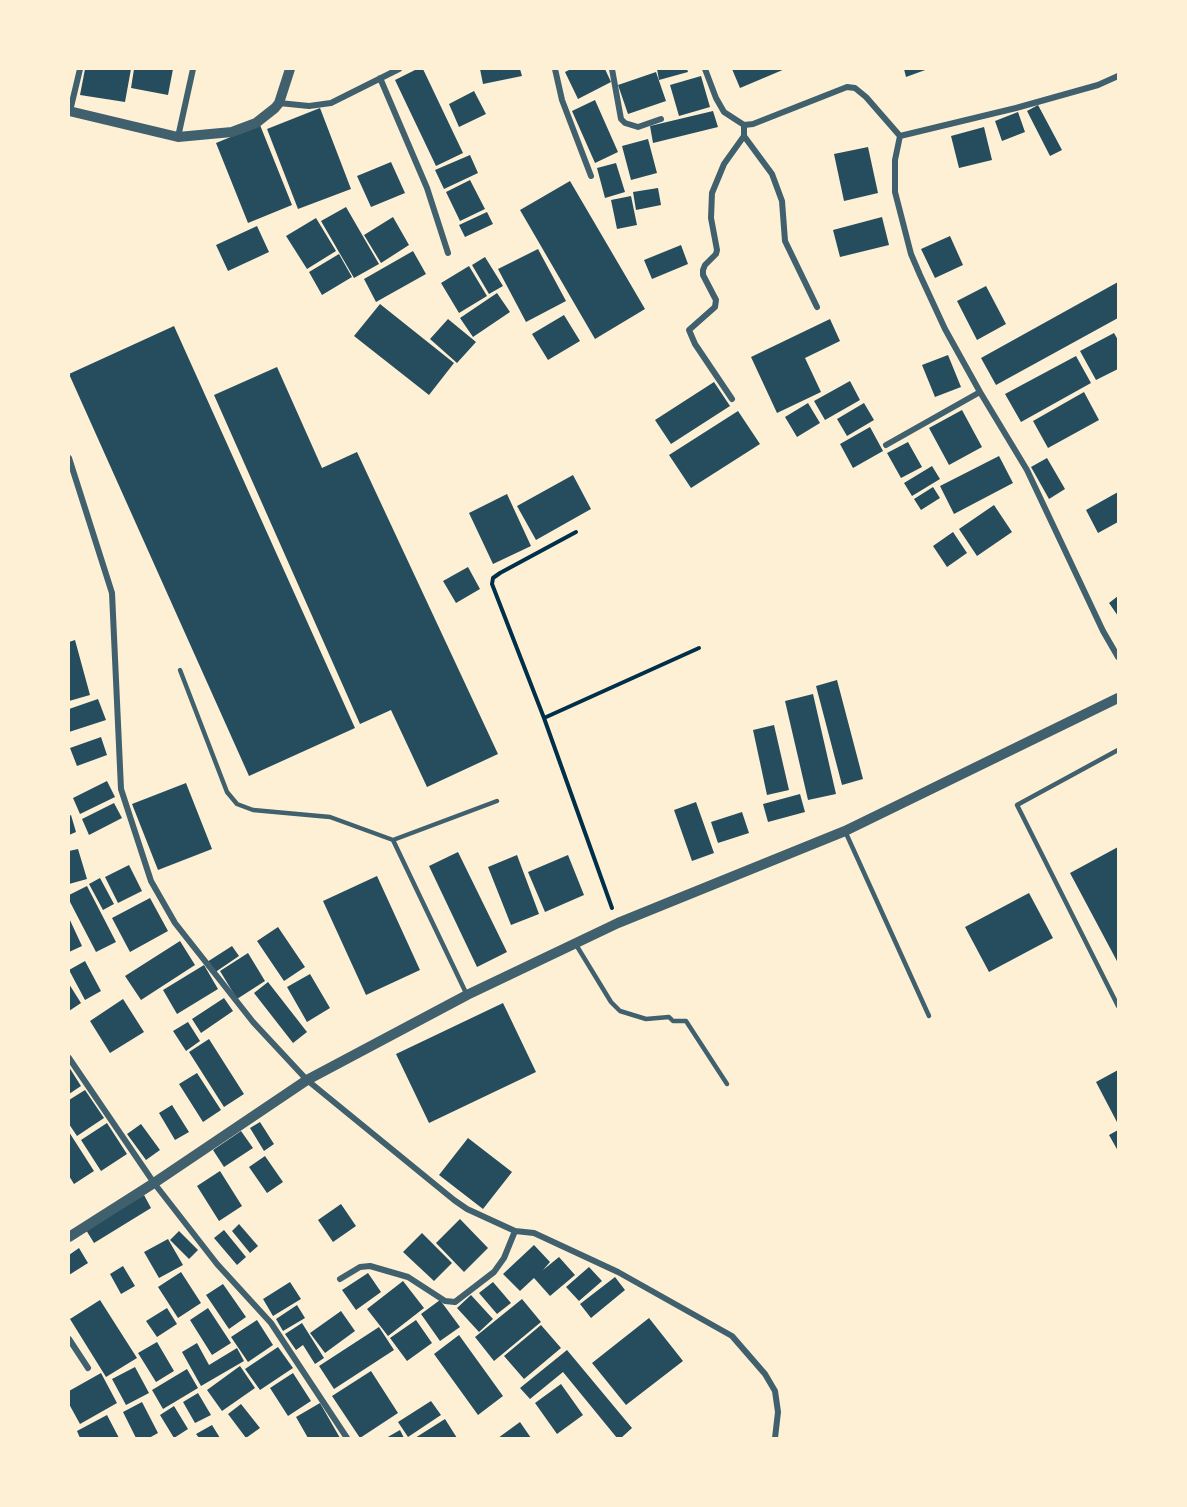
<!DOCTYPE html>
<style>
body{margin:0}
#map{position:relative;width:1187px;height:1507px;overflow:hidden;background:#fdf0d5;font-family:Montserrat,sans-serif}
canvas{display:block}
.frame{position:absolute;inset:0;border:70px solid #fdf0d5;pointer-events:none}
</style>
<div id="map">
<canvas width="1187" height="1507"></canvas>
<div class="frame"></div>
</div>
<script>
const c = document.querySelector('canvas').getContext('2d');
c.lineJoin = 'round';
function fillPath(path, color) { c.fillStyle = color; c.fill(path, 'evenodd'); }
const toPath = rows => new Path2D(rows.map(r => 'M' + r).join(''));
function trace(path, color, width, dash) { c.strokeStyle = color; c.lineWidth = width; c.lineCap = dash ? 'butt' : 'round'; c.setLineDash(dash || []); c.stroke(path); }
const building = toPath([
 [85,69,131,69,125,102,80,95],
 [134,69,173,69,168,95,131,88],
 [417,69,423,69,463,153,436,166,395,80],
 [480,69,520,69,522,76,483,84],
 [571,69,605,69,611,82,578,99,565,72],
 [657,69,687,69,688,72,659,80],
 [732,69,785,69,740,88],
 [904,69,928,69,906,77],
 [656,72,666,101,628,114,618,85],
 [701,76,710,107,679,116,670,85],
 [474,91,486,114,459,127,449,104],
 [595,100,618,152,595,163,572,111],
 [1038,105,1062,150,1050,156,1027,111],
 [320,108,351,189,298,209,267,129],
 [713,111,718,127,653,143,650,126],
 [1018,112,1025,132,1002,141,995,121],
 [260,125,292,205,248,223,216,143],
 [984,127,992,160,959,168,951,136],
 [648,139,657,173,631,180,622,146],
 [868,147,878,193,844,201,834,154],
 [470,155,478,173,444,189,435,170],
 [391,162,405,193,371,207,357,176],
 [616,163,625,192,605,198,597,168],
 [470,180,485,209,460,221,446,192],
 [570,181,645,309,595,339,520,210],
 [658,188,661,205,636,210,633,192],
 [631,196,637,225,617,229,611,200],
 [346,207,379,264,354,278,321,221],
 [487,212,493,224,465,237,459,225],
 [393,217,409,245,381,263,364,235],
 [882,217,889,245,840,257,833,230],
 [316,218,336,251,307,269,286,236],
 [257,226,269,252,228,271,216,245],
 [950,236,963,265,935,278,921,249],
 [681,245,688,264,652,279,644,260],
 [538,249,566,301,526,322,498,269],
 [413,251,426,274,376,302,364,279],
 [339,254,352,277,322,295,309,272],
 [485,257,503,286,489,294,472,265],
 [469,266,487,296,459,313,441,283],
 [1118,282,1118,318,996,385,981,358],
 [986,286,1006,324,977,340,957,301],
 [497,293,510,312,473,337,460,318],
 [380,304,454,363,429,395,354,336],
 [564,315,580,341,548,360,532,334],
 [448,319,476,342,457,363,430,339],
 [830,319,840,341,805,358,821,392,777,413,751,357],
 [174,326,355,728,249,776,69,374],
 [1114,333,1118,340,1118,369,1096,380,1080,351],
 [948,355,961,387,935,397,922,365],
 [1076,356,1091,383,1021,422,1005,394],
 [277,367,322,468,357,452,498,754,427,787,391,710,360,724,214,395],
 [850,381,860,400,825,420,814,401],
 [714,382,730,406,671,444,655,420],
 [1084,392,1099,420,1048,448,1033,421],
 [808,403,820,423,797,437,785,417],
 [864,403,874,420,847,436,837,419],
 [962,410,982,447,949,465,929,428],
 [738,411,760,444,691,488,669,455],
 [870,427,883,451,853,468,840,444],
 [908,442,922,467,901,478,887,453],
 [999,456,1013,483,954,514,940,486],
 [1047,458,1065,489,1049,499,1031,467],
 [932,466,940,479,912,496,904,483],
 [573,475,591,509,536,540,517,506],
 [933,487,940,498,921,510,914,499],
 [1118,492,1118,522,1098,533,1086,510],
 [507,494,531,546,493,564,469,513],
 [994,505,1012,532,977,556,959,529],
 [953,532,967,553,947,567,933,546],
 [468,567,480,589,456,603,443,581],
 [1118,596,1118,616,1109,603],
 [75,640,90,695,69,701,69,642],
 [837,680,863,779,842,785,816,686],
 [813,694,836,794,808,800,785,701],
 [98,699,106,720,69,732,69,709],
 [774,725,789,790,767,795,753,730],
 [101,737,107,755,77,766,70,748],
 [107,781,115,797,80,814,73,798],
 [186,783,212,849,158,870,132,804],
 [800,794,805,812,768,822,763,804],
 [696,802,714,853,692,861,674,810],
 [114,803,122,818,89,835,82,819],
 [742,812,749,833,718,843,711,822],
 [71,815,76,832,69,835,69,816],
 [1118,847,1118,963,1070,873],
 [78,849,87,879,69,884,69,851],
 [458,852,507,952,477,967,429,866],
 [517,855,539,914,511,925,488,867],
 [568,855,584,895,545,912,528,872],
 [129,865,142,891,118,903,105,877],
 [377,876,420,970,366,995,323,901],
 [100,878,114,904,103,910,89,884],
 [87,886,116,942,96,952,69,900,69,895],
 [1029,893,1053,938,989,972,965,927],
 [150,898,168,931,130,952,112,918],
 [69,918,82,946,69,952],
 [278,927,305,967,284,981,257,941],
 [180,941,195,965,141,1000,125,976],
 [232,946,239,956,214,973,207,962],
 [248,953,265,981,237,999,220,971],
 [85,961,101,991,85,1000,69,970],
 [204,965,218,989,177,1014,163,990],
 [310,974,330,1008,307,1022,287,987],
 [268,982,307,1032,293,1043,254,993],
 [69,984,81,1003,69,1011],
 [224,998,233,1011,201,1033,192,1019],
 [123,999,144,1032,110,1053,90,1021],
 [503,1003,536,1072,429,1123,396,1054],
 [188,1022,200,1041,186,1051,173,1031],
 [209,1039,244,1094,224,1107,189,1052],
 [69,1067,81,1086,69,1094],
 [1118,1070,1118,1124,1096,1082],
 [197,1073,221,1110,203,1122,179,1084],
 [85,1090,104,1118,77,1136,69,1124,69,1100],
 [172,1105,189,1132,175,1140,159,1113],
 [260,1122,274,1144,264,1151,250,1128],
 [107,1123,127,1154,101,1171,81,1140],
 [141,1124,160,1150,146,1160,127,1134],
 [1118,1130,1118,1151,1109,1135],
 [241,1131,253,1148,224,1167,213,1150],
 [69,1132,94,1171,74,1184,69,1176],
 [468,1138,512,1172,483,1209,439,1175],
 [265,1156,283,1182,267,1193,249,1167],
 [220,1171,242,1206,219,1221,197,1186],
 [144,1195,151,1208,94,1243,86,1230],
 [341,1204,356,1226,333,1242,318,1220],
 [460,1219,488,1248,464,1272,436,1243],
 [239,1224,258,1246,250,1253,232,1231],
 [224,1230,246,1257,237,1265,214,1238],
 [179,1231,198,1250,189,1259,170,1240],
 [422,1233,452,1263,434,1281,403,1252],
 [168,1239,183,1265,159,1278,144,1252],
 [534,1245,550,1262,543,1270,559,1257,575,1275,550,1296,534,1278,520,1291,503,1274],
 [79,1248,88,1263,69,1275,69,1255],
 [123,1266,135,1286,121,1294,110,1274],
 [589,1267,602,1281,579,1301,566,1287],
 [181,1272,201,1303,178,1318,158,1287],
 [368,1273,381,1292,356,1310,342,1290],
 [615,1277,625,1290,591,1318,580,1304],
 [403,1281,424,1308,388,1336,367,1309],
 [290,1282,301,1299,273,1316,263,1299],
 [493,1282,511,1303,497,1314,479,1293],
 [223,1284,246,1317,229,1329,206,1295],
 [471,1295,493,1319,479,1332,457,1308],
 [522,1299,541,1322,494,1361,475,1337],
 [100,1300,137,1358,106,1377,70,1319],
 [440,1300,460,1327,440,1341,421,1314],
 [297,1305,305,1318,283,1331,276,1319],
 [167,1308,177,1324,157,1337,146,1321],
 [208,1308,231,1343,212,1355,190,1320],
 [341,1311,355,1331,325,1353,310,1333],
 [649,1318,683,1361,626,1405,592,1363],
 [257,1320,273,1345,248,1362,231,1337],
 [416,1320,432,1343,407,1361,390,1338],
 [302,1323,324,1358,315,1364,303,1345,296,1350,285,1334],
 [541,1325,561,1348,524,1379,504,1356],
 [379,1327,394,1350,334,1389,319,1366],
 [459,1335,503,1396,478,1415,434,1354],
 [157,1342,174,1371,156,1382,138,1353],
 [197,1343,209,1365,237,1348,244,1361,201,1386,182,1352],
 [278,1347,293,1368,260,1390,245,1369],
 [567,1350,632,1428,621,1438,617,1438,563,1372,530,1399,520,1388],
 [240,1366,255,1388,222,1411,207,1390],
 [135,1367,149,1393,126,1405,112,1379],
 [187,1369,198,1388,163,1409,152,1390],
 [371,1371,398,1413,360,1438,332,1396],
 [101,1373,117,1403,80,1424,69,1404,69,1391],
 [293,1373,311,1401,288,1416,270,1388],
 [561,1384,583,1415,557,1434,535,1403],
 [198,1393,211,1415,195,1423,183,1402],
 [431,1401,441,1415,408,1437,398,1422],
 [142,1402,158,1433,149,1438,136,1438,123,1412],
 [320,1403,340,1438,308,1438,296,1417],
 [241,1404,260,1428,246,1438,228,1414],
 [174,1406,188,1429,174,1438,160,1415],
 [107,1415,119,1438,80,1438,77,1431],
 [445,1419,457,1438,415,1438],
 [520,1422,531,1438,498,1438],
 [212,1425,220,1438,199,1438,196,1434],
 [400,1430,404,1438,386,1438]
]);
const path = toPath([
 [576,532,500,573,493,578,492,584,544,718,612,908],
 [544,718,699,648]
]);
const service = toPath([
 [180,670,227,792,237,804,253,810,330,817,393,840,467,995],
 [1118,750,1017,805,1118,1006],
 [845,831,929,1016],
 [393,840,497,801],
 [575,943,611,1002,620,1011,646,1019,669,1017,673,1021,686,1021,727,1084]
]);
const minor = toPath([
 [555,69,562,100,591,176],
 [612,69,621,119,625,123,638,127,661,119],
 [705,69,716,98,724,112,744,125,753,124,847,87,855,88,866,97,900,136,895,160,895,192,911,254,920,275,945,329,980,392,1027,470,1103,631,1118,657],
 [380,78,427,188,448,253],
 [279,103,309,106,331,103,399,69],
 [70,111,80,69],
 [744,136,772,174,782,201,785,241,817,307],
 [900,136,1016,108,1098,85,1118,76],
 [178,137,193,69],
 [732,399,695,344,689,330,715,307,716,300,703,275,703,270,705,265,716,254,717,250,711,218,712,193,724,164,744,136,744,125],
 [886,445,980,392],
 [69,458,112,593,121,789,151,881,175,923,253,1022,307,1080,454,1200,467,1209,515,1231,534,1233,618,1272,732,1336,765,1374,775,1391,778,1412,775,1438],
 [69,1058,154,1183,217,1264,271,1323,347,1438],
 [340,1279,360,1267,370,1266,408,1277,445,1301,455,1302,494,1272,504,1258,515,1231],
 [69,1339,88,1368]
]);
const tertiary = toPath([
 [69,111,178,137,232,132,256,123,275,108,279,103,290,69],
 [69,1237,154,1183,307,1080,467,995,618,923,845,831,1118,698]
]);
fillPath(building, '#264d5e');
trace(path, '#003049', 4);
trace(service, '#3f606c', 4.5);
trace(minor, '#3f606c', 6);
trace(tertiary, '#3f606c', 10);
</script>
